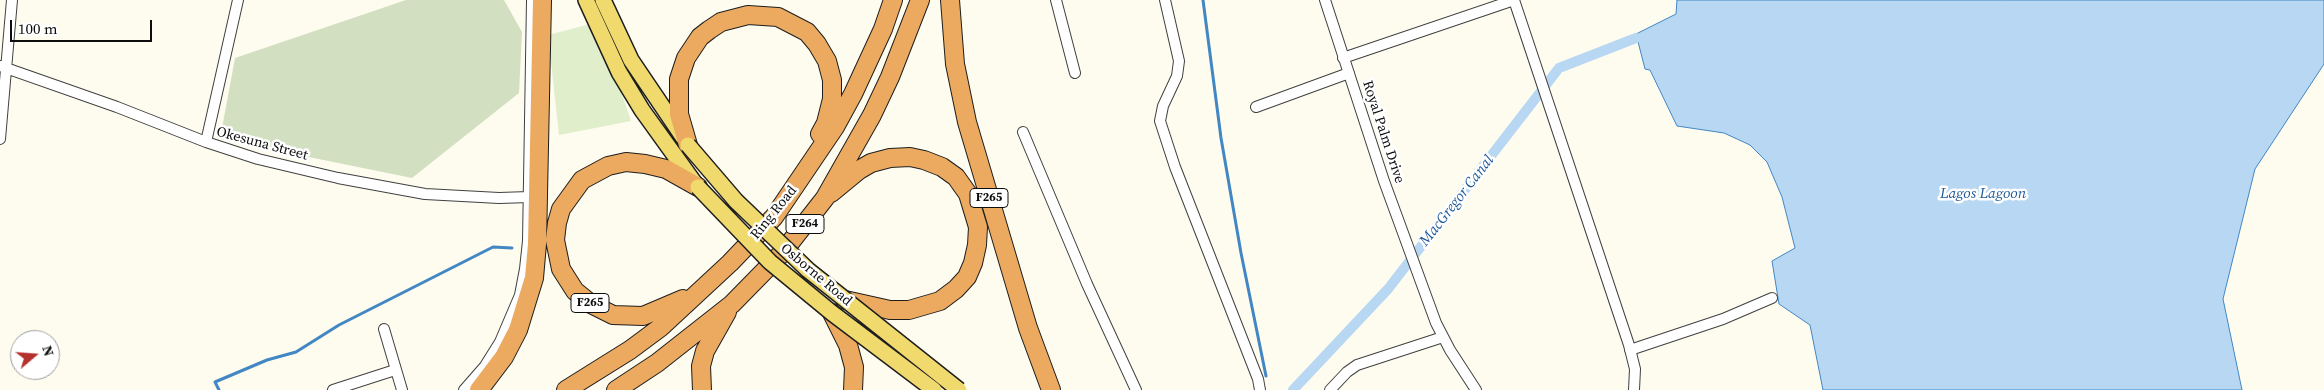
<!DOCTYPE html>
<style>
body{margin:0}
#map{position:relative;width:2324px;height:390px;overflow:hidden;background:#fefcef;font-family:"Source Serif 4",serif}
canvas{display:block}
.north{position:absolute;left:10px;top:330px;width:50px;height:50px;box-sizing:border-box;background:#fff;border:1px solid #9e9e9e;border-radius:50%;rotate:72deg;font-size:14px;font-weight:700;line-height:20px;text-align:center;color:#0d0d0d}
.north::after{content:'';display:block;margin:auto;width:18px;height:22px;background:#b4322e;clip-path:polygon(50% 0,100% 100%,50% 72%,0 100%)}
.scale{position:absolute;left:10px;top:20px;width:142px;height:22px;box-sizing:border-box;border:2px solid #0d0d0d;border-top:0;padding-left:6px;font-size:15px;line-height:18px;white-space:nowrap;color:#0d0d0d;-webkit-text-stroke:4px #fff;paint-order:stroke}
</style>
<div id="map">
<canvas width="2324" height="390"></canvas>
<div class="north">N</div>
<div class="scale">100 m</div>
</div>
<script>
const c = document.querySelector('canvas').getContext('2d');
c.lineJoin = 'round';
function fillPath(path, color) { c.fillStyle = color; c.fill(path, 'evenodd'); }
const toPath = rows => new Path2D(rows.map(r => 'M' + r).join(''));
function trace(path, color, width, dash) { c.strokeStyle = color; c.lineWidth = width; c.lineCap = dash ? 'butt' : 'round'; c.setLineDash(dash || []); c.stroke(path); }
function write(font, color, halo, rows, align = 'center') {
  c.font = font + ' "Source Serif 4",serif'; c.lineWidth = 5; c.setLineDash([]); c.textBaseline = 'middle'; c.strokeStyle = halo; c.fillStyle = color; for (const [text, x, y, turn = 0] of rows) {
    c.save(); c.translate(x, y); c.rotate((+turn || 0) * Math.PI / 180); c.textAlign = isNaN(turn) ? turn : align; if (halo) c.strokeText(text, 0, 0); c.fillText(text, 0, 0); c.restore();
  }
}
const cemetery = toPath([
 [406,0,504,0,522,32,519,93,412,178,220,139,235,58]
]);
const pitch = toPath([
 [598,22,631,121,559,135,548,35]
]);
const water = toPath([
 [1677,0,2324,0,2324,64,2255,169,2223,299,2242,390,1823,390,1810,325,1779,304,1772,261,1795,248,1782,197,1767,162,1750,145,1724,133,1677,126,1650,70,1645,69,1636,34,1676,14,1677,0]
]);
const stream = toPath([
 [1203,0,1221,138,1241,253,1266,376],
 [219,390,215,382,267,360,296,352,339,325,493,247,512,248]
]);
const canal = toPath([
 [1293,390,1388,289,1559,68,1636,38]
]);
const street = toPath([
 [1056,0,1075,73],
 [1165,0,1179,61,1177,76,1163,106,1160,121,1175,167,1258,379,1260,390],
 [1325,0,1384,181,1436,323,1450,350,1476,390],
 [1514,0,1629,345,1635,369,1634,390],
 [1343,58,1514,0],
 [0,66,117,107,206,142,258,159,338,178,425,194,499,198,529,197],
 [1256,107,1349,73],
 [1023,132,1087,284,1136,390],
 [0,139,12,0],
 [206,142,238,0],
 [384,329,402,390],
 [1630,350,1723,319,1772,298],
 [333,390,395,370],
 [464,390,485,366,500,342,520,295,525,269,528,241,532,0],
 [1330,390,1347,372,1357,365,1443,337]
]);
const primary = toPath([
 [586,0,619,72,642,110,696,185],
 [603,0,631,60,683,137]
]);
const highway = toPath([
 [950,0,955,64,967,122,1028,328,1051,390],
 [688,145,679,114,679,79,686,58,700,37,709,30,721,22,748,15,778,17,807,32,817,44,827,61,832,80,832,99,826,123,820,134],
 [831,193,859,170,871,163,890,158,910,157,924,160,942,167,956,177,968,194,978,227,977,245,973,263,967,277,956,289,940,301,909,310,890,310,845,300],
 [683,299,643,316,613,315,591,304,575,291,561,269,555,240,557,223,561,209,582,180,608,166,626,162,645,164,666,169,698,187],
 [832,313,848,345,854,367,853,390],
 [479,390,504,357,518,330,534,278,537,244,542,0],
 [566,390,630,350,661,327,730,263,774,217,835,127,853,94,883,29,893,0],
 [616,390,657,363,732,304,782,253,825,198,872,115,890,77,920,0],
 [702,390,701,366,705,351,727,312]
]);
const primaryBridge = toPath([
 [688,145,736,201,808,270,959,390],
 [698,187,770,262,832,313,934,390]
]);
const shields = [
 [989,198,38],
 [805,224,38],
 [590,303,38]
];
const shieldNames = [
 ["F265",989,198],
 ["F264",805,224],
 ["F265",590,303]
];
const streetNames = [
 ["Royal Palm Drive",1383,132,72],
 ["Okesuna Street",262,144,15],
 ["Ring Road",774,213,-51],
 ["Osborne Road",816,275,40]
];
const waterNames = [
 ["Lagos Lagoon",1983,194],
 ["MacGregor Canal",1457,201,-52]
];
fillPath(cemetery, '#d3dfc1');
fillPath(pitch, '#e0eecc');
fillPath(water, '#b7d7f2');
trace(water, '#4287c4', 1);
trace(stream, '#4287c4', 3);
trace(canal, '#b7d7f2', 10);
trace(street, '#404040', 12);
trace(primary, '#1e1e1e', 18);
trace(highway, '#1e1e1e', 20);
trace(street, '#fff', 10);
trace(primary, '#f0d96d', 15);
trace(highway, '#ebaa60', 18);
trace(primaryBridge, '#1e1e1e', 18, []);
trace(primaryBridge, '#f0d96d', 15);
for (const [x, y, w] of shields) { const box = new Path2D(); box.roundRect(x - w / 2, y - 9.5, w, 19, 4); c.fillStyle = '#fff'; c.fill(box); trace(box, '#0d0d0d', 1); }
write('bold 12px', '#0d0d0d', null, shieldNames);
write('14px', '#0d0d0d', '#fff', streetNames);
write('italic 15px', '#1f5a97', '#fff', waterNames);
</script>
